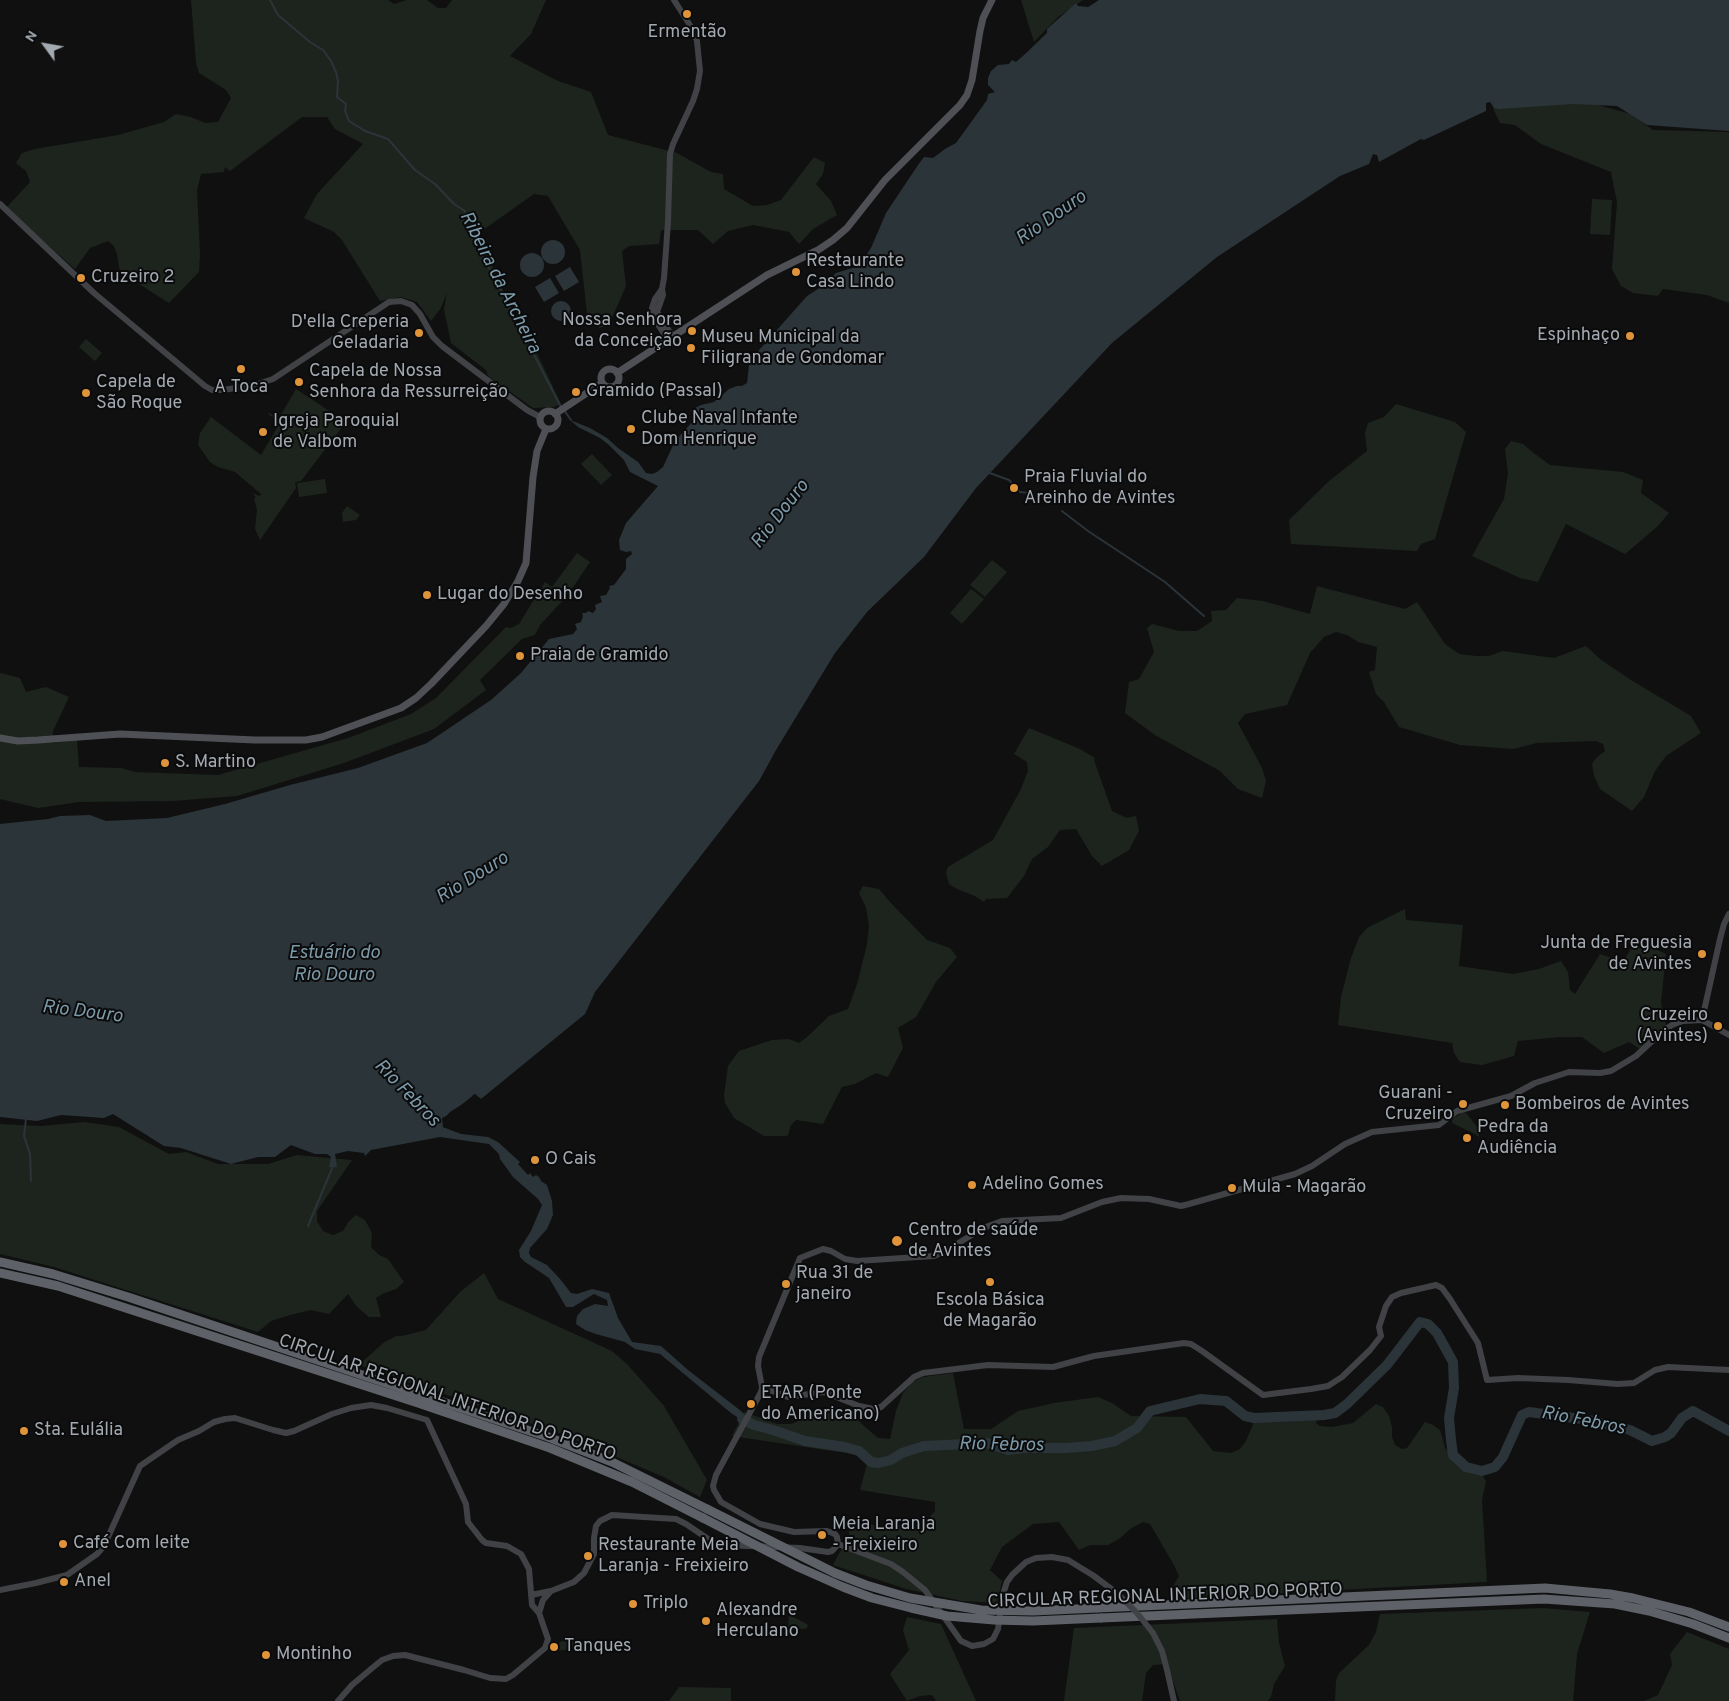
<!DOCTYPE html>
<meta charset="utf-8">
<style>
body{margin:0}
#map{position:relative;width:1729px;height:1701px;overflow:hidden;background:#101011;font-family:Overpass,sans-serif}
canvas{display:block}
.north{position:absolute;left:20px;top:20px;width:50px;height:50px;-webkit-text-stroke:4px #0b0b0c;paint-order:stroke;rotate:302deg;font-size:14px;font-weight:700;line-height:20px;text-align:center;color:#a3a9b1}
.north::after{content:'';display:block;margin:auto;width:18px;height:22px;background:#a3a9b1;clip-path:polygon(50% 0,100% 100%,50% 72%,0 100%)}
</style>
<div id="map">
<canvas width="1729" height="1701"></canvas>
<div class="north">N</div>
</div>
<script>
const c = document.querySelector('canvas').getContext('2d');
c.lineJoin = 'round';
function fillPath(path, color) { c.fillStyle = color; c.fill(path, 'evenodd'); }
const toPath = rows => new Path2D(rows.map(r => 'M' + r).join(''));
function trace(path, color, width, dash) { c.strokeStyle = color; c.lineWidth = width; c.lineCap = dash ? 'butt' : 'round'; c.setLineDash(dash || []); c.stroke(path); }
function write(font, color, halo, rows, align = 'center') {
  c.font = font + ' Overpass,sans-serif'; c.lineWidth = 4; c.setLineDash([]); c.textBaseline = 'middle'; c.strokeStyle = halo; c.fillStyle = color; for (const [text, x, y, turn = 0] of rows) {
    c.save(); c.translate(x, y); c.rotate((+turn || 0) * Math.PI / 180); c.textAlign = isNaN(turn) ? turn : align; if (halo) c.strokeText(text, 0, 0); c.fillText(text, 0, 0); c.restore();
  }
}
const green = toPath([
 [191,0,388,0,394,4,407,0,427,0,438,8,446,8,452,0,546,0,531,34,510,56,558,81,591,92,608,135,677,153,711,172,723,174,724,189,753,206,767,205,781,200,814,157,825,163,823,174,816,184,831,201,837,215,813,229,799,244,789,232,753,225,728,231,713,244,698,230,661,230,659,244,629,246,622,251,626,286,609,325,599,328,587,314,580,250,548,196,534,194,476,235,495,271,515,320,532,353,536,351,561,404,554,407,533,408,488,376,486,370,451,343,444,309,447,292,441,308,431,321,417,302,401,297,380,301,342,240,334,232,304,218,317,194,363,144,335,129,327,117,302,117,230,171,225,167,224,172,201,174,197,190,200,254,199,272,169,303,120,272,117,254,114,246,108,241,90,248,75,269,6,208,30,182,26,171,16,163,22,153,35,149,118,135,164,122,176,114,191,117,205,123,218,122,231,98,226,90,199,73,196,63],
 [1021,0,1083,0,1058,17,1034,42],
 [1590,101,1594,104,1631,114,1653,130,1729,132,1729,303,1707,295,1663,289,1658,296,1633,293,1621,286,1612,269,1617,202,1611,172,1541,144,1515,125,1500,123,1493,108],
 [1592,199,1612,200,1610,235,1590,234],
 [86,339,102,353,95,361,79,347],
 [296,389,346,422,301,481,295,482,296,488,260,540,255,529,257,510,254,499,256,497,252,493,260,496,261,494,235,472,218,467,210,462,198,445,200,433,211,417,261,455,280,423,268,414,269,413,279,418],
 [1396,404,1455,422,1466,432,1435,539,1421,544,1417,551,1291,544,1289,520,1329,481,1367,451,1365,433,1368,423,1384,417],
 [1511,441,1523,444,1535,454,1550,465,1623,472,1643,480,1641,493,1669,513,1657,527,1625,554,1566,524,1538,582,1520,578,1472,556,1504,499,1508,473,1505,449],
 [592,454,612,475,601,485,581,464],
 [325,479,327,493,299,497,297,483],
 [347,506,360,515,356,520,343,522,342,513],
 [577,553,590,562,567,596,540,625,535,635,522,639,480,680,486,690,434,729,344,763,237,796,173,801,79,802,38,808,0,799,0,673,20,678,26,692,46,687,69,697,53,731,53,743,77,740,79,767,121,768,135,772,218,775,348,738,411,714,436,698,506,627,511,628,519,624,545,582,552,587],
 [992,560,1007,572,985,597,970,585],
 [1317,586,1405,609,1417,602,1445,644,1459,654,1476,656,1489,656,1503,651,1554,658,1586,646,1600,659,1631,680,1691,716,1701,733,1666,756,1655,771,1644,797,1632,811,1600,789,1594,776,1592,764,1596,758,1605,751,1603,744,1596,741,1537,743,1513,749,1460,745,1399,727,1384,702,1376,694,1369,672,1375,670,1377,647,1358,642,1347,635,1336,632,1324,637,1310,653,1287,705,1245,714,1238,723,1262,768,1266,781,1262,798,1238,789,1220,771,1155,735,1125,713,1129,682,1139,679,1154,652,1147,628,1152,624,1179,631,1197,631,1212,621,1211,611,1226,610,1237,598,1263,601,1310,614],
 [971,589,984,599,962,624,950,613],
 [1029,728,1080,749,1095,758,1094,760,1112,811,1127,818,1136,816,1139,831,1129,850,1102,866,1092,856,1076,829,1060,830,1048,847,1032,859,1024,876,1007,898,986,899,984,902,975,896,957,889,949,884,946,873,948,867,993,840,1021,789,1028,771,1027,762,1014,754],
 [863,886,879,889,890,902,927,940,950,948,957,957,936,982,916,1017,898,1028,903,1048,888,1077,876,1073,855,1084,842,1087,823,1124,796,1120,791,1125,788,1135,786,1136,764,1136,734,1118,725,1103,724,1095,728,1066,739,1051,772,1040,789,1039,799,1043,807,1037,829,1016,848,1009,858,981,867,944,869,926,866,907,859,893],
 [1405,909,1406,920,1463,925,1459,966,1513,974,1539,969,1561,961,1568,972,1570,990,1575,994,1600,954,1623,962,1632,947,1638,945,1653,948,1666,954,1661,1003,1666,1025,1640,1049,1629,1042,1604,1053,1582,1037,1560,1037,1518,1041,1514,1056,1482,1065,1460,1062,1454,1053,1452,1043,1338,1025,1341,997,1351,958,1359,937,1367,928],
 [1463,1112,1466,1113,1479,1129,1479,1137,1475,1134,1452,1123,1452,1119],
 [84,1122,119,1127,169,1154,186,1152,218,1164,268,1164,297,1155,352,1160,317,1211,317,1221,323,1231,333,1235,343,1231,349,1221,356,1215,365,1220,372,1233,371,1247,379,1255,388,1259,404,1282,396,1289,382,1294,376,1298,381,1317,369,1317,357,1307,348,1294,329,1314,311,1310,290,1315,271,1321,258,1332,54,1267,0,1254,0,1124,41,1126],
 [484,1273,498,1299,612,1351,627,1364,664,1406,707,1480,700,1497,664,1477,559,1433,359,1365,383,1343,396,1336,402,1336,426,1330,460,1292],
 [953,1373,964,1429,991,1429,1018,1411,1054,1403,1098,1397,1112,1403,1131,1416,1186,1417,1213,1451,1231,1453,1240,1449,1246,1441,1256,1417,1318,1411,1316,1423,1320,1426,1332,1427,1353,1423,1376,1404,1383,1407,1389,1416,1392,1427,1392,1437,1395,1445,1402,1449,1407,1448,1425,1422,1433,1425,1440,1430,1445,1448,1464,1468,1480,1472,1486,1481,1482,1500,1487,1582,1173,1599,1172,1588,1179,1576,1174,1565,1150,1524,1143,1522,1130,1529,1119,1539,1108,1545,1090,1545,1079,1550,1059,1522,1033,1524,1002,1547,990,1570,1002,1581,997,1603,962,1601,906,1589,833,1565,849,1535,849,1526,852,1520,881,1527,900,1525,929,1518,935,1511,935,1502,860,1490,867,1464,866,1456,732,1436,744,1412,777,1424,791,1424,810,1416,837,1411,855,1418,878,1438,890,1439,896,1411,903,1393,912,1382,923,1377],
 [1543,1608,1590,1612,1577,1654,1573,1701,1335,1701,1336,1680,1339,1673,1369,1645,1376,1632,1380,1614],
 [789,1615,807,1624,808,1625,806,1629,788,1628],
 [907,1617,941,1624,976,1701,936,1701,932,1695,920,1696,907,1701,890,1674,909,1650,903,1630],
 [1277,1619,1279,1643,1285,1666,1274,1684,1271,1697,1268,1701,1180,1701,1167,1664,1153,1665,1146,1673,1142,1701,1064,1701,1074,1628],
 [1687,1632,1729,1649,1729,1701,1644,1701,1658,1695,1672,1665,1670,1654],
 [575,1637,577,1648,551,1652,560,1642],
 [679,1687,731,1688,731,1701,669,1701]
]);
const water = toPath([
 [1099,0,1729,0,1729,131,1647,125,1617,106,1573,104,1500,109,1494,108,1490,102,1486,103,1486,111,1424,140,1421,139,1379,162,1377,155,1373,154,1369,164,1340,176,1217,257,1112,343,976,488,924,557,867,612,835,653,776,750,759,781,595,992,585,1014,481,1099,474,1094,469,1100,450,1112,443,1120,443,1127,461,1134,488,1137,498,1142,520,1162,518,1164,528,1175,530,1173,533,1177,536,1175,539,1177,541,1181,547,1185,552,1201,553,1215,547,1229,530,1248,529,1253,531,1257,547,1265,560,1279,571,1293,577,1294,592,1289,609,1293,618,1318,632,1342,661,1346,688,1370,741,1411,754,1425,740,1419,731,1413,660,1354,635,1349,625,1342,596,1334,585,1330,576,1324,577,1316,583,1309,595,1304,608,1306,607,1300,594,1294,573,1307,566,1307,549,1278,525,1262,520,1257,519,1250,531,1231,542,1205,538,1199,513,1177,500,1159,499,1154,489,1144,440,1137,371,1150,365,1156,364,1153,348,1151,335,1154,337,1167,329,1167,331,1157,327,1154,315,1154,291,1145,275,1157,258,1157,231,1164,181,1148,164,1146,113,1114,104,1118,61,1115,37,1121,0,1117,0,824,48,819,60,816,90,815,106,821,167,818,225,804,290,785,358,768,427,743,491,700,521,673,549,639,573,634,577,629,575,624,581,622,583,616,582,613,586,613,588,611,593,613,596,609,595,605,602,602,600,596,606,595,610,588,609,586,614,585,626,569,626,559,632,554,631,551,626,552,620,550,619,540,626,523,658,486,630,472,624,460,609,445,600,438,578,427,570,420,590,428,607,438,618,448,638,462,646,473,652,474,657,472,663,467,675,441,695,419,691,410,701,405,714,402,729,389,737,386,742,386,747,383,749,365,753,357,807,296,821,287,836,273,859,266,871,248,886,213,918,165,924,157,933,158,945,149,956,143,987,100,988,94,995,92,988,85,988,78,991,71,998,65,1009,64,1012,60,1016,62,1024,55,1047,33,1047,29,1076,3,1078,6,1088,7],
 '541 252a12 12 0 1 1 24 0a12 12 0 1 1-24 0Z',
 '520 265a12 12 0 1 1 24 0a12 12 0 1 1-24 0Z',
 [570,267,579,282,564,291,555,276],
 [550,278,559,293,544,302,535,287],
 '551 311a10 10 0 1 1 20 0a10 10 0 1 1-20 0Z'
]);
const pier = toPath([
 [475,1094,481,1099,479,1101,475,1098,452,1116,445,1118,445,1125,466,1132,465,1134,443,1127,442,1118,450,1114]
]);
const stream = toPath([
 [270,0,278,15,310,42,323,50,331,61,336,72,338,81,337,97,346,104,345,111,349,121,365,131,388,139,415,170,435,184,454,204,465,211,463,219,466,227,482,254,561,407],
 [564,410,571,420],
 [987,472,1009,480,1020,492,1029,493,1038,502],
 [1062,511,1088,531,1165,582,1204,616],
 [26,1119,24,1136,30,1154,31,1181],
 [308,1226,333,1166]
]);
const river = toPath([
 [742,1419,754,1425,773,1430,805,1441,845,1447,859,1451,871,1462,879,1463,891,1460,902,1453,924,1446,987,1443,1008,1450,1023,1448,1066,1448,1092,1446,1115,1441,1137,1428,1150,1411,1200,1399,1226,1401,1245,1416,1254,1418,1324,1415,1335,1413,1347,1404,1387,1365,1420,1322,1428,1324,1437,1333,1453,1362,1454,1388,1449,1418,1451,1440,1453,1455,1466,1467,1482,1471,1495,1467,1503,1457,1522,1415,1529,1412,1589,1420,1630,1430,1652,1441,1665,1437,1671,1433,1682,1418,1693,1411,1729,1431]
]);
const secondary = toPath([
 [0,204,94,293,205,386,212,390,223,390,242,387,258,384,273,379,389,302,401,301,412,305,420,314,433,337,442,346,527,410,540,417],
 [662,289,655,299,652,308,652,315,668,340],
 [673,337,657,312,663,295,662,289,664,278,668,222,670,154,673,144,693,101,697,89,700,71,697,41,693,30,674,0],
 [1702,1020,1720,939,1724,924,1729,914],
 [762,1387,788,1397,824,1392,859,1406,874,1409,881,1407,914,1377,923,1373,988,1365,1053,1367,1094,1356,1184,1343,1191,1344,1202,1351,1263,1395,1311,1389,1328,1386,1342,1377,1370,1350,1381,1336,1379,1327,1386,1306,1392,1297,1401,1293,1436,1285,1442,1288,1450,1299,1478,1343,1487,1380,1518,1378,1568,1380,1618,1384,1634,1383,1655,1370,1668,1367,1729,1370],
 [838,1544,837,1537,835,1534,827,1531,794,1532,760,1524,721,1502,714,1490,713,1486,716,1475,761,1392,762,1387,758,1366,759,1357,800,1258,823,1249,831,1251,845,1259,857,1261,934,1256,944,1252,983,1228,1002,1221,1061,1218,1102,1202,1121,1198,1149,1199,1181,1206,1189,1204,1295,1174,1312,1166,1345,1144,1372,1132,1439,1125,1457,1111,1511,1096,1535,1083,1569,1072,1600,1073,1611,1071,1636,1056,1663,1031,1672,1025,1683,1021,1702,1020,1729,1035],
 [838,1544,891,1564,903,1572,925,1590,961,1641,972,1646,984,1644,993,1639,998,1629,1003,1594,1007,1582,1012,1575,1026,1562,1036,1558,1052,1557,1068,1560,1094,1576,1118,1594],
 [0,1590,36,1583,67,1575,97,1554,104,1546,140,1466,178,1440,199,1431,214,1422,225,1419,235,1418,273,1430,286,1433,294,1431,332,1414,351,1408,371,1405,387,1408,427,1420,466,1504,468,1522,482,1540,486,1543,507,1546,521,1554,529,1569,532,1605,539,1613],
 [531,1595,551,1591],
 [1153,1633,1162,1651,1167,1670,1174,1701],
 [338,1701,352,1685,371,1669,382,1660,393,1656,405,1655,464,1670,490,1678,506,1679,513,1675,545,1648,548,1639,539,1613,543,1600,551,1591,574,1582,584,1573,594,1554,594,1538,596,1526,600,1521,612,1515,676,1519,686,1524,714,1543,723,1545,800,1548,828,1552,832,1551,838,1544]
]);
const primary = toPath([
 '601 378a9 9 0 1 1 18 0a9 9 0 1 1-18 0Z',
 [617,373,767,275,818,250,833,240,847,228,885,180,960,105,967,95,972,80,980,31,983,18,992,0],
 '540 420a9 9 0 1 1 18 0a9 9 0 1 1-18 0Z',
 [555,414,602,383],
 [0,738,18,741,38,740,120,734,255,740,306,740,322,737,401,708,416,698,431,684,486,626,504,604,518,581,526,563,533,477,537,451,546,429]
]);
const highway = toPath([
 [0,1262,53,1274,128,1297,548,1437,612,1462,707,1509],
 [0,1273,58,1286,418,1403,550,1448,632,1482,703,1518],
 [1097,1608,1545,1588,1610,1594,1633,1598,1689,1612,1729,1627],
 [1101,1618,1544,1599,1615,1604,1649,1611,1693,1624,1729,1638]
]);
const secondaryBridge = toPath([
 [1118,1594,1137,1613,1153,1633]
]);
const highwayBridge = toPath([
 [707,1509,835,1573,866,1585,910,1598,981,1610,1033,1611,1097,1608],
 [703,1518,798,1567,843,1587,872,1598,911,1608,947,1616,994,1620,1033,1621,1101,1618]
]);
const markers = [
 [687,14,5,"#df943a"],
 [796,272,5,"#df943a"],
 [81,278,5,"#df943a"],
 [692,331,5,"#df943a"],
 [419,333,5,"#df943a"],
 [1630,336,5,"#df943a"],
 [691,348,5,"#df943a"],
 [241,369,5,"#df943a"],
 [299,382,5,"#df943a"],
 [576,392,5,"#df943a"],
 [86,393,5,"#df943a"],
 [631,429,5,"#df943a"],
 [263,432,5,"#df943a"],
 [1014,488,5,"#df943a"],
 [427,595,5,"#df943a"],
 [520,656,5,"#df943a"],
 [165,763,5,"#df943a"],
 [1702,954,5,"#df943a"],
 [1718,1026,5,"#df943a"],
 [1463,1104,5,"#df943a"],
 [1505,1105,5,"#df943a"],
 [1467,1138,5,"#df943a"],
 [535,1160,5,"#df943a"],
 [972,1185,5,"#df943a"],
 [1232,1188,5,"#df943a"],
 [897,1241,6,"#df943a"],
 [990,1282,5,"#df943a"],
 [786,1284,5,"#df943a"],
 [751,1404,5,"#df943a"],
 [24,1431,5,"#df943a"],
 [822,1535,5,"#df943a"],
 [63,1544,5,"#df943a"],
 [588,1556,5,"#df943a"],
 [64,1582,5,"#df943a"],
 [633,1604,5,"#df943a"],
 [706,1621,5,"#df943a"],
 [554,1647,5,"#df943a"],
 [266,1655,5,"#df943a"]
];
const poiNames = [
 ["Ermentão",687,33,"center"],
 ["Restaurante",806,262],
 ["Casa Lindo",806,283],
 ["Cruzeiro 2",91,278],
 ["Nossa Senhora",682,321,"right"],
 ["da Conceição",682,342,"right"],
 ["D'ella Creperia",409,323,"right"],
 ["Geladaria",409,344,"right"],
 ["Espinhaço",1620,336,"right"],
 ["Museu Municipal da",701,338],
 ["Filigrana de Gondomar",701,359],
 ["Capela de Nossa",309,372],
 ["Senhora da Ressurreição",309,393],
 ["Capela de",96,383],
 ["São Roque",96,404],
 ["A Toca",241,388,"center"],
 ["Gramido (Passal)",586,392],
 ["Clube Naval Infante",641,419],
 ["Dom Henrique",641,440],
 ["Igreja Paroquial",273,422],
 ["de Valbom",273,443],
 ["Praia Fluvial do",1024,478],
 ["Areinho de Avintes",1024,499],
 ["Lugar do Desenho",437,595],
 ["Praia de Gramido",530,656],
 ["S. Martino",175,763],
 ["Junta de Freguesia",1692,944,"right"],
 ["de Avintes",1692,965,"right"],
 ["Cruzeiro",1708,1016,"right"],
 ["(Avintes)",1708,1037,"right"],
 ["Guarani -",1453,1094,"right"],
 ["Cruzeiro",1453,1115,"right"],
 ["Bombeiros de Avintes",1515,1105],
 ["Pedra da",1477,1128],
 ["Audiência",1477,1149],
 ["O Cais",545,1160],
 ["Adelino Gomes",982,1185],
 ["Mula - Magarão",1242,1188],
 ["Centro de saúde",908,1231],
 ["de Avintes",908,1252],
 ["Rua 31 de",796,1274],
 ["janeiro",796,1295],
 ["Escola Básica",990,1301,"center"],
 ["de Magarão",990,1322,"center"],
 ["ETAR (Ponte",761,1394],
 ["do Americano)",761,1415],
 ["Sta. Eulália",34,1431],
 ["Meia Laranja",832,1525],
 ["- Freixieiro",832,1546],
 ["Café Com leite",73,1544],
 ["Restaurante Meia",598,1546],
 ["Laranja - Freixieiro",598,1567],
 ["Anel",74,1582],
 ["Triplo",643,1604],
 ["Alexandre",716,1611],
 ["Herculano",716,1632],
 ["Tanques",564,1647],
 ["Montinho",276,1655]
];
const streetNames = [
 ["CIRCULAR REGIONAL INTERIOR DO PORTO",447,1399,19],
 ["CIRCULAR REGIONAL INTERIOR DO PORTO",1165,1597,-2]
];
const waterNames = [
 ["Rio Douro",1052,219,-35],
 ["Ribeira da Archeira",499,283,63],
 ["Rio Douro",781,515,-52],
 ["Rio Douro",473,879,-32],
 ["Estuário do",334,954],
 ["Rio Douro",334,976],
 ["Rio Douro",82,1013,7],
 ["Rio Febros",406,1094,46],
 ["Rio Febros",1583,1422,11],
 ["Rio Febros",1001,1446,1]
];
fillPath(green, '#1d241d');
fillPath(water, '#2b3439');
fillPath(pier, '#101011');
trace(stream, '#2b3439', 2);
trace(river, '#2b3439', 10);
trace(secondary, '#404246', 6);
trace(primary, '#4e5055', 7);
trace(highway, '#5e6167', 9);
trace(secondaryBridge, '#404246', 6);
trace(highwayBridge, '#5e6167', 9);
for (const [x, y, r, color] of markers) { const dot = new Path2D(); dot.arc(x, y, r, 0, 2 * Math.PI); c.fillStyle = color; c.fill(dot); trace(dot, '#0b0b0c', 2); }
write('18px', '#a3a9b1', '#0b0b0c', poiNames, 'left');
write('18px', '#a3a9b1', '#0b0b0c', streetNames);
write('italic 19px', '#7c9aa9', '#0b0b0c', waterNames);
</script>
